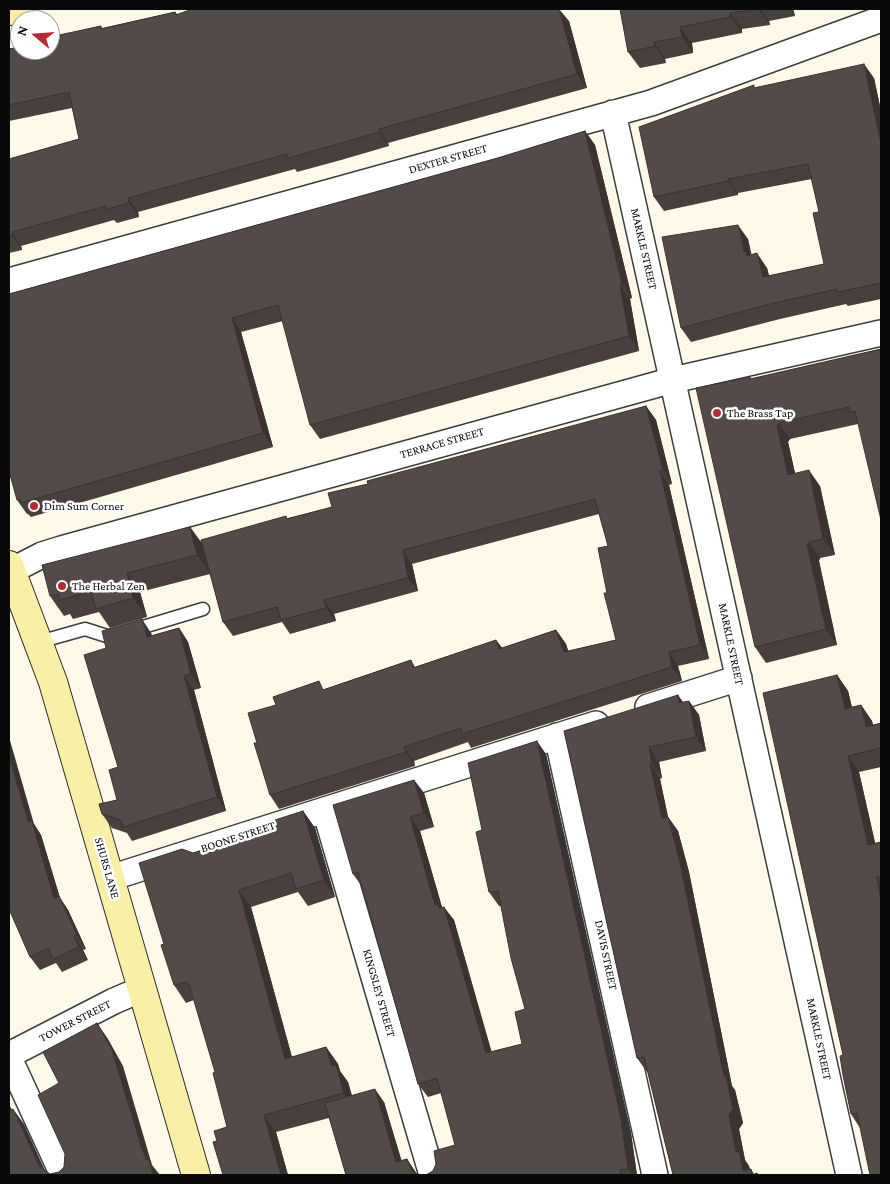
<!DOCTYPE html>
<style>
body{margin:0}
#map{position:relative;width:890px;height:1184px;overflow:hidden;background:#fef9e9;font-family:"Crimson Pro",serif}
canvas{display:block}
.frame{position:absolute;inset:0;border:10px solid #0a0a0a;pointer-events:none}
.north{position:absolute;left:10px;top:10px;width:50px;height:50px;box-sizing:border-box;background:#fff;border:1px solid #9d9d9d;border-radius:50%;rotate:288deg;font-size:14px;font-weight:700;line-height:20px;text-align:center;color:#0a0a0a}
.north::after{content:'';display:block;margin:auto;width:18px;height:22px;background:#b12c35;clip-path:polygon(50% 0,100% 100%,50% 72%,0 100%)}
</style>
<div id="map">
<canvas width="890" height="1184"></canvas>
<div class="frame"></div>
<div class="north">N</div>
</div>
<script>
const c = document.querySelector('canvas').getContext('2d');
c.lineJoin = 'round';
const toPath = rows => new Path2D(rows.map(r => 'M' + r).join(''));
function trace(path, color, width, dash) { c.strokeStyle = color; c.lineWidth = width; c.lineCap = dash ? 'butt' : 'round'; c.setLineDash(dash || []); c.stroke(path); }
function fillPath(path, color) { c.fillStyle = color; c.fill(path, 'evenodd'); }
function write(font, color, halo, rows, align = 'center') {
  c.font = font + ' "Crimson Pro",serif'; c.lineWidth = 5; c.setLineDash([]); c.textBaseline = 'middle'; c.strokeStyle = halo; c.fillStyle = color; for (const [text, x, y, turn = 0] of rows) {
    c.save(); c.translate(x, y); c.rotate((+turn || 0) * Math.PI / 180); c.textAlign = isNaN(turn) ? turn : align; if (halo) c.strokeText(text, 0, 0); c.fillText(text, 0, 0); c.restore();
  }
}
const lane = toPath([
 [39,642,85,629,110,637,203,609]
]);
const street = toPath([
 [613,113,849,1175],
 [9,281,651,103,881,19],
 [9,572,42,555,61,549,673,380,881,333],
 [648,707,739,678],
 [557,736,655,1175],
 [325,810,432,1175],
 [110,878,596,724],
 [9,1055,114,1001,142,989],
 [9,1058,63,1175]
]);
const secondary = toPath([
 [9,11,19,9],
 [9,565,53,682,196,1175]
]);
const wall = toPath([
 [620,9,793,9,795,16,769,21,770,25,742,29,742,33,692,43,693,53,665,59,666,63,640,68,628,52],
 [175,12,177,14,569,21,587,88,388,143,389,146,341,160,297,172,295,169,138,212,139,217,117,223,114,220,21,246,22,250,9,253,9,159,79,139,72,108,9,121,9,49,101,26,102,28],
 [874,78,881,111,881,299,848,306,846,304,780,319,691,342,681,328,748,239,751,255,767,268,769,276,824,264,819,212,812,179,738,193,738,195,664,211,654,197,756,87],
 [585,131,595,145,632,298,630,299,639,351,320,439,310,425,283,321,241,332,273,447,31,517,28,514,27,514,17,500,9,294,501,157],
 [881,349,858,424,790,439,788,442,795,473,820,486,835,555,820,558,819,561,837,645,766,663,755,647,750,377,751,379],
 [646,406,656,420,672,484,669,485,709,659,678,666,682,681,471,748,468,742,414,761,415,766,279,809,270,795,257,743,325,689,411,660,415,667,496,640,502,648,556,630,566,644,568,651,616,640,607,593,608,546,599,514,412,564,418,591,334,614,336,621,290,634,282,622,233,636,223,622,210,574,140,592,147,617,110,628,99,612,73,619,70,614,64,616,50,596,190,527,202,544,288,518,332,507,368,484],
 [179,628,188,642,201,688,194,690,226,811,132,841,127,833,112,828,102,814,117,800,118,767,106,648,151,633,152,636],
 [837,675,848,691,852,707,861,705,872,721,873,725,881,723,881,767,859,772,875,843,881,842,881,1175,860,1128,851,1114,843,1055],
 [689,701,699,715,706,751,659,762,662,778,660,779,668,817,678,831,689,872,732,1086,735,1090,743,1123,739,1129,745,1160,749,1166,750,1170,751,1169,754,1174,673,1175,648,1072,647,1072,637,1058,564,731],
 [546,754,631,1133,637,1175,346,1175,329,1118,276,1132,288,1175,223,1175,217,1141,227,1127,215,1072,194,1000,186,1003,174,985,164,944,193,853,277,826,303,811,315,828,335,897,308,906,298,892,251,907,292,1057,326,1047,338,1064,340,1071,348,1082,352,1096,384,1102,401,1161,407,1159,417,1174,419,1175,426,1175,433,1171,455,1145,441,1093,428,1097,418,1084,363,888,353,874,414,780,424,793,434,827,420,831,442,907,454,920,491,1052,522,1044,525,1009,501,906,499,906,489,892,482,830],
 [34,824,41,835,60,898,68,910,86,949,83,950,88,960,62,972,56,963,40,970,30,957]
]);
const shadedWall = toPath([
 [559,9,569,21,587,88,577,74],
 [758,9,760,9,769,21,770,25],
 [790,9,793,9,795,16],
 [730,13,742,29,742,33,731,17],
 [680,27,692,43,693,53,682,37],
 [654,42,665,59,666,63,655,46],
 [864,64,874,78,881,111,881,143],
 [379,129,388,143,389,146,379,132],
 [585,131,595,145,632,298,622,284],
 [728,179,738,193,738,195,728,181],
 [128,198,138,212,139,217,129,203],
 [738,225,748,239,753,261,756,265,744,252],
 [12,232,21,246,22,250,12,236],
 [757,253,767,268,773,291,763,277],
 [620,285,630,299,639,351,629,336],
 [232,318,241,332,273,447,263,433],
 [646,406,656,420,672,484,663,470],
 [779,423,790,439,788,442,799,491,788,475,777,426],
 [809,470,820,486,835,555,823,539],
 [660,471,669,485,709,659,700,645],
 [190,527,204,546,211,574,197,555],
 [809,542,820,558,819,561,837,645,826,629,807,545],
 [403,550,412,564,418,591,408,578],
 [127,573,140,592,147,617,133,598],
 [324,600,334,614,336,621,326,608],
 [142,619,151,633,156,651,147,637],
 [179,628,188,642,201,688,191,674],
 [556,630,566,644,573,666,564,652],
 [496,640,506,653,499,649],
 [669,652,678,666,682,681,672,667],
 [837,675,848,691,856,725,845,709],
 [184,676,194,690,226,811,217,797],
 [678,695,688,709,679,703],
 [689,701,699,715,706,751,696,737],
 [861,705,872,721,877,742,866,727],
 [9,737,34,824,41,835,60,898,68,910,86,949,77,935,54,898,28,822,9,756],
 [537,741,546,754,631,1133,637,1175,633,1175,628,1169],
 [404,747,414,761,415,766,406,752],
 [649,747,659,762,662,778,652,764],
 [848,756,859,772,879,860,868,845],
 [650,764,660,779,668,817,678,831,689,872,732,1086,735,1090,743,1123,739,1129,745,1160,749,1166,751,1175,743,1171,736,1152,729,1115,724,1076,662,818],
 [414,780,424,793,434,827,424,813],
 [303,811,315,828,335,897,324,880],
 [410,817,420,831,443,911,444,907,454,920,496,1067,486,1053,435,905],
 [877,877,881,884,881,901],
 [239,890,251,907,297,1076,285,1059],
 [74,936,83,950,88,960,79,947],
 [97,1023,108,1039,123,1066,152,1165,160,1175,153,1175,146,1160],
 [326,1047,338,1064,340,1071,348,1082,356,1110,344,1093,332,1066],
 [375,1089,384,1102,406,1175,396,1162],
 [9,1104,20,1126,9,1110],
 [13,1109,24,1124,47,1175,39,1166],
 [264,1115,276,1132,288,1175,281,1175],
 [407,1159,416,1173,417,1175,412,1171]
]);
const building = toPath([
 [192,9,548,9,548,10,553,9,559,9,577,74,379,129,379,132,331,146,288,158,287,154,128,198,129,203,107,209,106,206,12,232,12,236,9,237,9,159,79,139,69,92,9,105,9,49,20,47,20,50,50,50,50,37,101,26,101,29,175,12,176,15,192,9],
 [620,9,755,9,730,13,731,17,680,27,682,37,654,42,655,46,628,52,620,9],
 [864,64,881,143,881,283,838,292,837,289,770,304,681,328,662,237,738,225,744,252,746,251,747,256,757,253,763,277,824,264,813,213,819,212,808,164,728,179,728,181,654,197,639,127,754,85,754,88,864,64],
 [585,131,622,284,620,285,629,336,310,425,278,305,232,318,263,433,21,503,20,499,17,500,9,471,9,294,501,157,585,131],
 [881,349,881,520,855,411,850,412,849,407,779,423,777,426,788,475,809,470,823,539,809,542,807,545,826,629,755,647,696,388,750,377,750,379,881,349],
 [646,406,663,470,660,471,700,645,669,652,672,667,462,734,461,728,404,747,406,752,270,795,254,743,257,743,248,713,276,705,273,697,319,681,323,690,411,660,413,668,496,640,499,649,556,630,564,652,616,640,604,593,607,593,598,548,608,546,595,499,403,550,408,578,324,600,326,608,281,620,277,607,223,622,201,540,286,516,287,519,332,507,328,493,368,484,367,481,646,406],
 [190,527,197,555,127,573,133,598,96,609,91,591,60,600,58,594,50,596,42,565,190,527],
 [142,619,147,637,179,628,191,674,184,676,217,797,123,827,121,820,102,814,99,804,117,800,109,770,118,767,84,655,106,648,102,631,142,619],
 [837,675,845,709,861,705,866,727,881,723,881,748,848,756,868,845,881,842,881,876,877,877,881,901,881,1175,870,1175,857,1113,851,1114,843,1075,840,1056,843,1055,763,693,837,675],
 [678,695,679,703,689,701,696,737,649,747,652,764,650,764,662,818,668,817,679,858,724,1076,726,1076,733,1109,729,1115,736,1152,739,1151,743,1171,751,1169,752,1175,757,1173,758,1175,673,1175,644,1057,637,1058,564,731,678,695],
 [537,741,621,1119,628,1169,620,1170,621,1175,346,1175,325,1103,375,1089,396,1162,407,1159,412,1171,419,1175,426,1175,433,1171,436,1164,434,1151,455,1145,437,1078,418,1084,358,872,353,874,333,805,414,780,424,813,410,817,435,905,438,904,439,908,444,907,486,1053,522,1044,515,1012,525,1009,511,958,498,891,489,892,476,832,482,830,468,763,537,741],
 [9,756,28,822,32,821,54,898,59,896,77,935,74,936,79,947,53,959,48,948,30,957,9,909,9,756],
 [303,811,324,880,296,889,291,873,239,890,285,1059,326,1047,332,1066,336,1065,344,1093,264,1115,281,1175,223,1175,213,1142,217,1141,214,1131,227,1127,213,1073,215,1072,189,984,186,982,174,985,161,945,164,944,139,863,182,849,193,853,277,826,275,820,303,811],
 [97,1023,112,1050,142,1149,146,1160,149,1159,153,1175,9,1175,9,1110,9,1111,13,1109,39,1166,50,1174,59,1172,64,1167,65,1154,38,1095,59,1083,43,1052,97,1023]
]);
const markers = [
 [717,413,5,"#b12c35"],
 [34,506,5,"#b12c35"],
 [62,586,5,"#b12c35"]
];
const streetNames = [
 ["DEXTER STREET",448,159,-16],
 ["MARKLE STREET",644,249,77],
 ["TERRACE STREET",442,443,-16],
 ["MARKLE STREET",731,644,78],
 ["BOONE STREET",238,837,-18],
 ["SHURS LANE",107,868,74],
 ["DAVIS STREET",606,955,78],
 ["KINGSLEY STREET",379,993,74],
 ["TOWER STREET",75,1021,-27],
 ["MARKLE STREET",819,1039,78]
];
const poiNames = [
 ["The Brass Tap",727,413],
 ["Dim Sum Corner",44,506],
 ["The Herbal Zen",72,586]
];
trace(lane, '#3d3d3d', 15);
trace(street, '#3d3d3d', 28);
trace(secondary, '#2c2c2c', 30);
trace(lane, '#fff', 12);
trace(street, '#fff', 25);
trace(secondary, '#faefa7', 28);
fillPath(wall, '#47403d');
fillPath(shadedWall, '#393432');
fillPath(building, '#524b47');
trace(building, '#393432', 1);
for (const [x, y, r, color] of markers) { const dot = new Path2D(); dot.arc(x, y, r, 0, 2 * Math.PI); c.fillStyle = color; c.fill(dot); trace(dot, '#fff', 2); }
write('12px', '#0a0a0a', '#fff', streetNames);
write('12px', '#0a0a0a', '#fff', poiNames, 'left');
</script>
